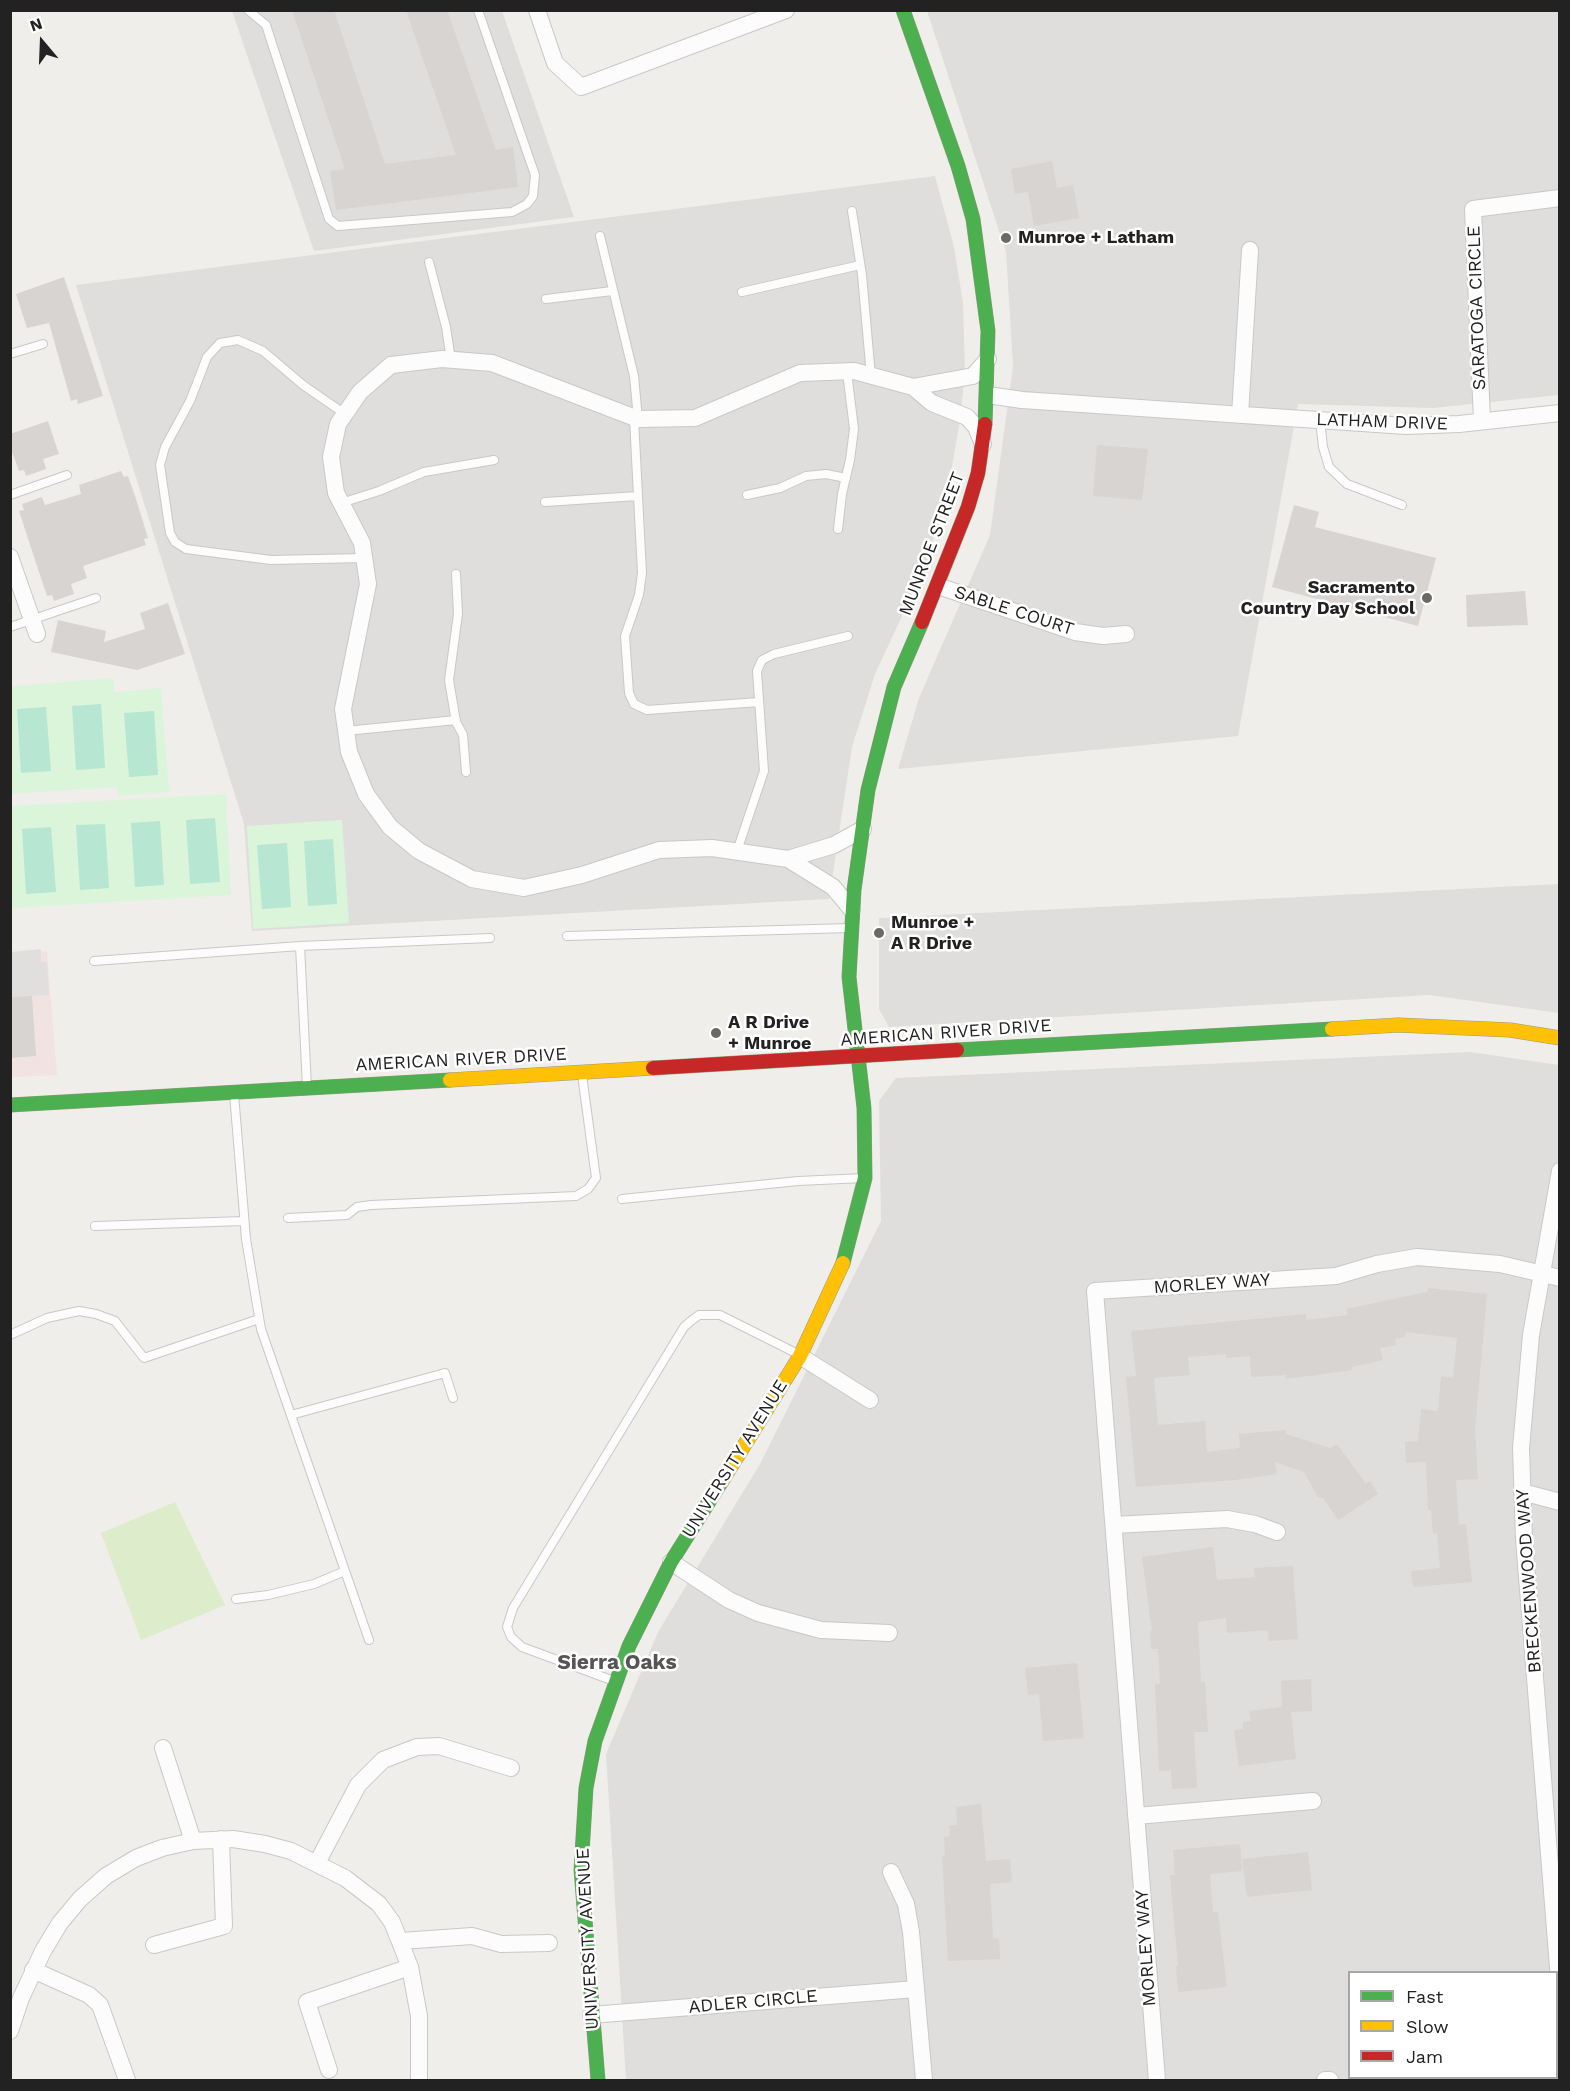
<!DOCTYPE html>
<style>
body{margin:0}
#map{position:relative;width:1570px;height:2091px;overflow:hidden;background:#f0eeeb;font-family:"Work Sans",sans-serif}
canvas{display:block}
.frame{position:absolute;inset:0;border:12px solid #222;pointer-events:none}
.legend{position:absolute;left:1348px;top:1971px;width:210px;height:108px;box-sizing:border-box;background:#fff;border:2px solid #a7a7a7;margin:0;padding:8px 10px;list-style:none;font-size:18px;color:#222}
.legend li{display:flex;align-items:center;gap:12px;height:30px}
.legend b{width:30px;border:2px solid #a7a7a7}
.north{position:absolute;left:12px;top:12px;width:60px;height:60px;-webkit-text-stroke:4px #fff;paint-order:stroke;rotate:341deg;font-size:16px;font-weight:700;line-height:24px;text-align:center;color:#222}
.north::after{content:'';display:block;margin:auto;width:21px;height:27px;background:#222;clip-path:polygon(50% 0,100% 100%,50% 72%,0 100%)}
</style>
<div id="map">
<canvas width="1570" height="2091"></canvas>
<div class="frame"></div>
<ul class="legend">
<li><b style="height:8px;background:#4caf50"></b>Fast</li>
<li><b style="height:8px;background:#ffc107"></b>Slow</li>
<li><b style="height:8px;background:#c62828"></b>Jam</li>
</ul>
<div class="north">N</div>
</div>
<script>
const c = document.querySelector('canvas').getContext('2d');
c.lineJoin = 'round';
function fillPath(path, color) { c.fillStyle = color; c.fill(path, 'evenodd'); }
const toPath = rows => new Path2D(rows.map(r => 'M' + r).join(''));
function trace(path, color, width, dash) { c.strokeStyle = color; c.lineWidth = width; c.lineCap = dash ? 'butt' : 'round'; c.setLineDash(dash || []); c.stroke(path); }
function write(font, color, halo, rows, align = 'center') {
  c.font = font + ' "Work Sans",sans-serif'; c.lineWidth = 5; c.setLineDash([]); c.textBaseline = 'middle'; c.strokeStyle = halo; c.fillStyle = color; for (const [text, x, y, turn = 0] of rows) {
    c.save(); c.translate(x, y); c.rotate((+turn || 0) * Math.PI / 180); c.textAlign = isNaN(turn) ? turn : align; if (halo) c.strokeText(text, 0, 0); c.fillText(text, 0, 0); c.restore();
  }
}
const residential = toPath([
 [232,11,502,11,574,217,314,251],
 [927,11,1559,11,1559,395,1433,408,1298,404,1238,736,898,769,919,698,990,535,1013,366,1006,252],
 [935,176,954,247,963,303,965,372,960,420,950,478,926,565,875,674,852,747,829,899,252,931,244,824,76,285],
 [1559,884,1559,1013,1429,995,889,1027,879,1009,879,918],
 [1470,1052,1559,1065,1559,2080,626,2080,606,1754,658,1632,760,1464,881,1221,879,1101,896,1078],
 [1350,1972,1556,1972,1556,2078,1350,2078]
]);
const commercial = toPath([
 [47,951,57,1075,11,1077,11,953]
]);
const grass = toPath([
 [175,1502,225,1605,141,1640,101,1533]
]);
const park = toPath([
 [113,678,114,692,161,688,169,792,118,796,117,787,11,794,11,686],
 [226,794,231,895,11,908,11,806],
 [342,820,349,923,253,929,247,826]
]);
const pitch = toPath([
 [101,704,105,768,76,770,72,706],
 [46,707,51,771,21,773,17,709],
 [154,711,158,775,129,777,124,713],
 [215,818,220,882,190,884,186,820],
 [160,821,164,885,135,887,131,823],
 [105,824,109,888,80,890,76,825],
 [51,827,56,892,26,894,22,829],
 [333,839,337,904,308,906,304,841],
 [287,843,291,907,262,909,257,845]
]);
const parking = toPath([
 [41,949,41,962,47,961,49,995,11,997,11,952]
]);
const building = toPath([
 [292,10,334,10,385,164,456,155,406,10,447,10,496,150,513,147,518,187,336,210,330,171,345,169],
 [1052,161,1057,188,1073,185,1079,218,1034,226,1028,192,1015,194,1011,169],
 [64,277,103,396,78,404,77,399,71,401,49,323,27,328,16,294],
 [48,421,59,454,43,459,46,469,26,476,24,470,19,471,10,446,10,434],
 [1097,445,1148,449,1142,500,1093,496],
 [121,471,124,477,128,476,136,499,148,538,144,539,146,545,83,566,87,578,71,584,74,594,54,601,52,595,47,596,35,560,19,511,24,510,22,504,42,497,45,505,81,494,79,485],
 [1294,505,1319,512,1315,527,1436,558,1418,626,1272,587],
 [1525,591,1528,625,1467,627,1466,595],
 [168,603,185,654,137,670,51,652,58,620,106,631,104,642,145,629,140,613],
 [32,996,36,1056,10,1058,10,997],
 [1428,1288,1487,1294,1475,1429,1478,1479,1456,1480,1459,1525,1466,1524,1472,1582,1413,1587,1411,1571,1440,1568,1437,1533,1433,1534,1431,1510,1428,1510,1426,1462,1406,1463,1405,1442,1418,1441,1421,1409,1438,1411,1441,1376,1453,1378,1457,1338,1406,1332,1405,1337,1395,1339,1396,1345,1380,1348,1383,1360,1352,1367,1352,1370,1301,1377,1286,1379,1286,1375,1251,1377,1250,1356,1226,1358,1226,1354,1188,1357,1190,1375,1154,1378,1158,1425,1205,1421,1207,1452,1240,1448,1239,1434,1286,1430,1286,1434,1330,1448,1337,1444,1366,1484,1370,1481,1378,1494,1338,1520,1323,1498,1318,1497,1304,1472,1275,1462,1277,1474,1235,1480,1136,1487,1126,1377,1136,1376,1131,1331,1306,1314,1306,1320,1348,1315,1346,1309,1427,1292],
 [1213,1547,1217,1580,1255,1577,1254,1568,1293,1566,1298,1639,1269,1641,1268,1630,1227,1633,1226,1618,1198,1622,1201,1682,1205,1682,1208,1732,1194,1732,1197,1788,1172,1789,1171,1770,1159,1771,1155,1684,1160,1684,1158,1649,1151,1649,1150,1631,1152,1631,1142,1557],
 [1077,1663,1084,1738,1043,1741,1039,1694,1028,1695,1025,1668],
 [1311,1679,1312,1711,1291,1712,1296,1759,1239,1766,1234,1730,1243,1729,1243,1722,1251,1721,1249,1711,1282,1707,1281,1681],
 [981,1804,986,1861,1010,1859,1012,1882,990,1884,993,1939,999,1938,1000,1959,948,1961,942,1856,945,1855,944,1837,950,1836,949,1826,957,1825,956,1807],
 [1240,1844,1242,1871,1210,1874,1213,1912,1218,1912,1227,1987,1178,1992,1176,1966,1178,1966,1170,1875,1175,1875,1173,1850],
 [1308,1852,1312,1890,1247,1897,1242,1859]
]);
const lane = toPath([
 [248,10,266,25,329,219,338,226,512,212,527,204,533,196,535,175,478,10],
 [852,211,862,275,871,376],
 [600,236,634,376,638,419],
 [429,262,446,327,451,360],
 [742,292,860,265],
 [546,299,612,291],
 [10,354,43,344],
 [345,414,303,385,263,351,238,340,220,343,207,357,190,401,165,447,160,465,170,533,175,542,186,549,271,560,364,558],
 [634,419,642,573,639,595,625,636,629,693,634,704,647,710,759,702],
 [1320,420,1323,447,1329,467,1347,484,1402,505],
 [10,495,67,475],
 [747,495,780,488,806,476,826,474,846,478],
 [545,502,638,496],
 [341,503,379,491,424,472,494,460],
 [838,529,842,494,850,460,854,429,847,372],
 [456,574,458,614,449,680,456,722,463,735,466,772],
 [10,627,96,598],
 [346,731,456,720],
 [737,851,764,771,757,671,762,660,774,654,848,636],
 [567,936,850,928],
 [94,961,300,946],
 [307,1087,300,946,490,938],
 [234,1094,246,1239,261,1329,369,1640],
 [622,1199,798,1181,864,1178],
 [288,1218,347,1215,357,1207,371,1205,576,1196,588,1189,596,1178,582,1075],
 [95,1226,244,1221],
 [10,1335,47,1318,79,1311,96,1314,115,1321,144,1358,259,1319],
 [291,1415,445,1373,453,1398],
 [236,1599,268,1595,314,1584,345,1571],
 [614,1681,522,1647,511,1637,507,1627,513,1608,684,1327,692,1320,699,1315,720,1315,798,1354]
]);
const street = toPath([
 [537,10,555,63,581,87,786,10],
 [913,387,932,403,967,417,976,427,983,444],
 [988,395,1022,400,1406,426,1459,424,1560,413],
 [1240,415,1250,250],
 [1482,421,1473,209,1560,198],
 [10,557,37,634],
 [938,586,1075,632,1103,636,1126,634],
 [863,829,834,845,788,859,712,848,659,850,582,875,524,888,472,879,419,851,390,827,366,794,349,752,343,709,368,584,362,543,336,493,331,457,338,424,360,392,391,365,442,359,492,363,638,419,695,418,800,373,854,371,913,387,973,376,988,359],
 [788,859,833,887,852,910],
 [1560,1171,1531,1335,1521,1448,1524,1539,1560,1992],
 [800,1356,870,1400],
 [1522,1492,1560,1502],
 [1114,1525,1227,1519,1255,1524,1277,1532],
 [671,1562,729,1600,758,1613,821,1630,889,1633],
 [163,1748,193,1841],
 [1136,1816,1313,1801],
 [317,1863,358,1785,383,1760,417,1747,439,1746,511,1768],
 [891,1872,906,1904,911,1932,924,2080],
 [401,1941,472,1936,501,1944,549,1943],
 [154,1945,224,1926,221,1839],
 [33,1970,89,1995,100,2005,127,2080],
 [591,2015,916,1989],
 [10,2031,21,1998,43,1951,60,1923,80,1899,106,1876,136,1858,162,1848,193,1841,233,1839,265,1844,291,1851,345,1878,379,1904,392,1922,410,1967,419,2016,419,2080],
 [329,2070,307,2002,410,1967],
 [1157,2080,1095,1291,1336,1276,1377,1264,1417,1257,1500,1264,1560,1278],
 [1325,2080,1330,2080]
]);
const fast = toPath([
 [903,10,958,166,973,219,988,331,985,424],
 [957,1050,1332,1029],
 [10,1105,450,1080],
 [843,1263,865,1178,864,1108,849,977,854,890,868,790,894,687,922,622],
 [598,2080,581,1870,586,1788,595,1741,629,1646,671,1562,722,1481]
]);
const slow = toPath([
 [1332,1029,1398,1025,1510,1030,1560,1038],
 [450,1080,653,1068],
 [722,1481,800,1356,843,1263]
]);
const jam = toPath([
 [922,622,968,507,978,473,985,424],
 [653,1068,957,1050]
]);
const markers = [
 [1006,238,6,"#6a6968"],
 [1427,598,6,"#6a6968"],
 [879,933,6,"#6a6968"],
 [716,1033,6,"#6a6968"]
];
const poiNames = [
 ["Munroe + Latham",1018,238],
 ["Sacramento",1415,588,"right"],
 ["Country Day School",1415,609,"right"],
 ["Munroe +",891,923],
 ["A R Drive",891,944],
 ["A R Drive",728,1023],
 ["+ Munroe",728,1044]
];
const streetNames = [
 ["SARATOGA CIRCLE",1477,308,-92],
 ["LATHAM DRIVE",1382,422,2],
 ["MUNROE STREET",932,544,-69],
 ["SABLE COURT",1014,611,18],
 ["AMERICAN RIVER DRIVE",946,1033,-4],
 ["AMERICAN RIVER DRIVE",461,1060,-3],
 ["MORLEY WAY",1212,1284,-4],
 ["UNIVERSITY AVENUE",735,1459,-58],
 ["BRECKENWOOD WAY",1529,1581,-94],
 ["UNIVERSITY AVENUE",588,1939,-93],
 ["MORLEY WAY",1146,1948,-94],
 ["ADLER CIRCLE",753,2002,-5]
];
const quarterNames = [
 ["Sierra Oaks",617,1663]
];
fillPath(residential, '#dfdedc');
fillPath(commercial, '#f1e3e1');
fillPath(grass, '#ddeccb');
fillPath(park, '#daf5da');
fillPath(pitch, '#b7e6d2');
fillPath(parking, '#e0dfde');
fillPath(building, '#d7d4d2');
trace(lane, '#c9c8c7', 10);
trace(street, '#c9c8c7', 18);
trace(fast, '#999a82', 15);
trace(slow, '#999a82', 15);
trace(jam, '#999a82', 15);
trace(lane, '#fdfcfc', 8);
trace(street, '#fdfcfc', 16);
trace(fast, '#4caf50', 14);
trace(slow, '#ffc107', 14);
trace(jam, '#c62828', 14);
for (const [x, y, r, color] of markers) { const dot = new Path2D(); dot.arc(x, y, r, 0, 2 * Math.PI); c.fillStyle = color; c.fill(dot); trace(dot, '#fff', 2); }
write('bold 18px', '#222', '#fff', poiNames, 'left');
write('18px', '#222', '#fff', streetNames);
write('bold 21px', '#555', '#fff', quarterNames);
</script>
